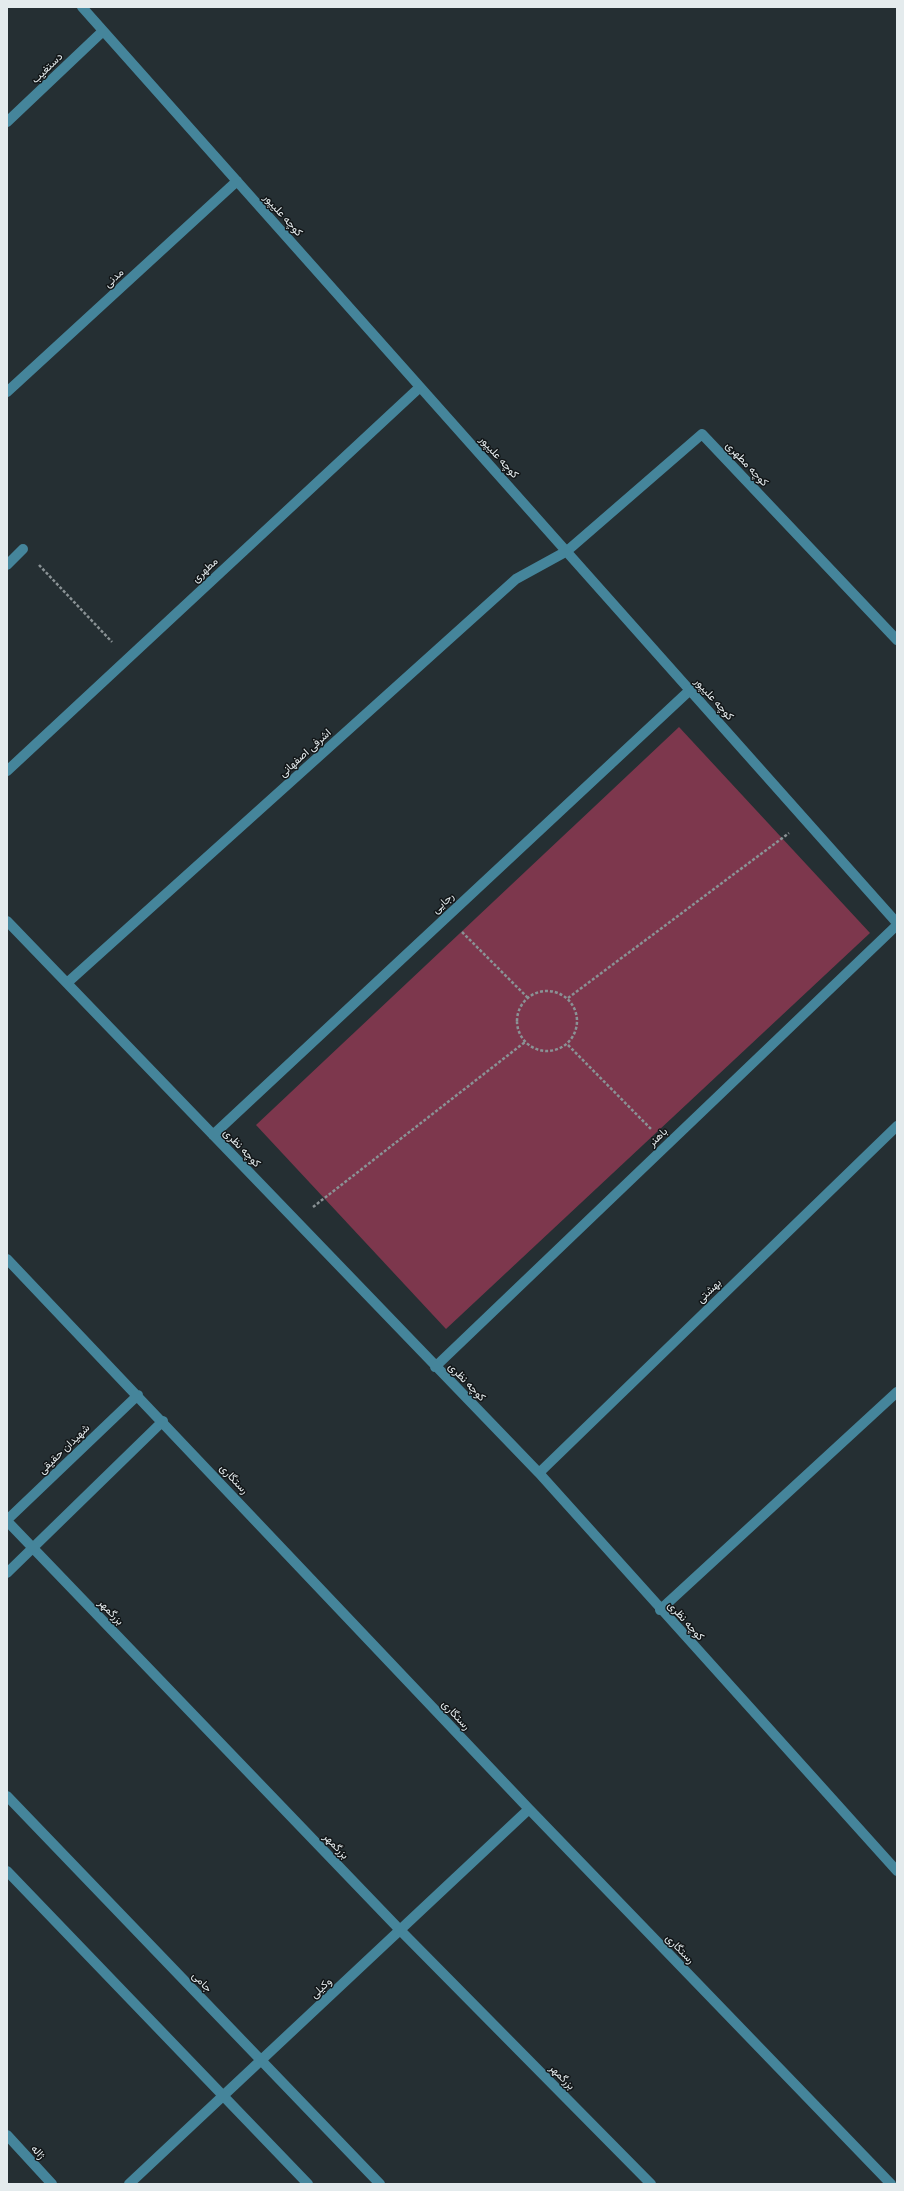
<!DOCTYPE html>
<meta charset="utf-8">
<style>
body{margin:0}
#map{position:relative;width:904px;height:2191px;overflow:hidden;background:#252f33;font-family:"Playfair Display",serif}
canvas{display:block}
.frame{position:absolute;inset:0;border:8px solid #e4ebed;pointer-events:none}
</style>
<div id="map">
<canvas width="904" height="2191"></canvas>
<div class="frame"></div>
</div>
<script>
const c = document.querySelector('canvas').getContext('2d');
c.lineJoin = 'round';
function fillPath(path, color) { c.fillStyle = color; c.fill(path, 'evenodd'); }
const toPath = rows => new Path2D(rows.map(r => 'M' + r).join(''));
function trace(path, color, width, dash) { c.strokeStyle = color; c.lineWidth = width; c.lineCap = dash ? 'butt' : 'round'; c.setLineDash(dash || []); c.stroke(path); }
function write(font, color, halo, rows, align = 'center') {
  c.font = font + ' "Playfair Display",Vazirmatn,serif'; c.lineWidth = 3; c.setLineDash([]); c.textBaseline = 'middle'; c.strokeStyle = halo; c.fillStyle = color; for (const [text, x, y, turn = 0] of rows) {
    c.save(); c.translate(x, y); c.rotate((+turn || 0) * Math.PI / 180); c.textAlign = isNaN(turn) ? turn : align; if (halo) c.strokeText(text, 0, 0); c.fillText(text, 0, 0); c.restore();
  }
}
const green = toPath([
 [679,727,870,933,446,1329,256,1125]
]);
const path = toPath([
 [39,565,112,642],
 [462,932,528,998],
 '517 1021a30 30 0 1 1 60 0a30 30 0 1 1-60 0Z',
 [568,998,789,833],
 [568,1045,652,1130],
 [313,1207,525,1042]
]);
const minor = toPath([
 [82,7,897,923],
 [7,122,103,31],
 [7,392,237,181],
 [7,565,23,549],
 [7,771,420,387],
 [7,921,539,1473,897,1871],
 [67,983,516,579,567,551,702,434,897,640],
 [213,1135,690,690],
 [7,1259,529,1809,891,2184],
 [435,1367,897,925],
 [539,1473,897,1126],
 [7,1520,138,1395],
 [7,1521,400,1930,651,2184],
 [7,1573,163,1421],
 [660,1610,897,1392],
 [7,1796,380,2184],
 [7,1871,308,2184],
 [7,2135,52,2184],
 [129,2184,529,1809]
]);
const streetNames = [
 ["دستغیب",47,68,-44],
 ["کوچه علیپور",283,215,48],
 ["مدنی",114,278,-42],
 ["کوچه علیپور",499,457,48],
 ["کوچه مطهری",747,464,47],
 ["مطهری",205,570,-43],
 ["کوچه علیپور",714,699,48],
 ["اشرفی اصفهانی",305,753,-42],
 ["رجایی",443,903,-43],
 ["باهنر",658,1137,-44],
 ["کوچه نظری",242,1148,46],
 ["بهشتی",709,1291,-44],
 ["کوچه نظری",467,1382,46],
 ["شهیدان حقیقی",64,1449,-44],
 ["رستگاری",234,1479,47],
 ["بزرگمهر",111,1612,46],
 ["کوچه نظری",686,1621,48],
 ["رستگاری",456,1715,47],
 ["بزرگمهر",336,1846,46],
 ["رستگاری",680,1949,46],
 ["جامی",202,1982,46],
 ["وکیلی",321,1988,-43],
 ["بزرگمهر",562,2077,45],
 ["ژاله",38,2152,47]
];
fillPath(green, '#7d374d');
trace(path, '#8a9295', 2.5, [3, 2]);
trace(minor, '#45859b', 10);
write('11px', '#e4ebed', '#121618', streetNames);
</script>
